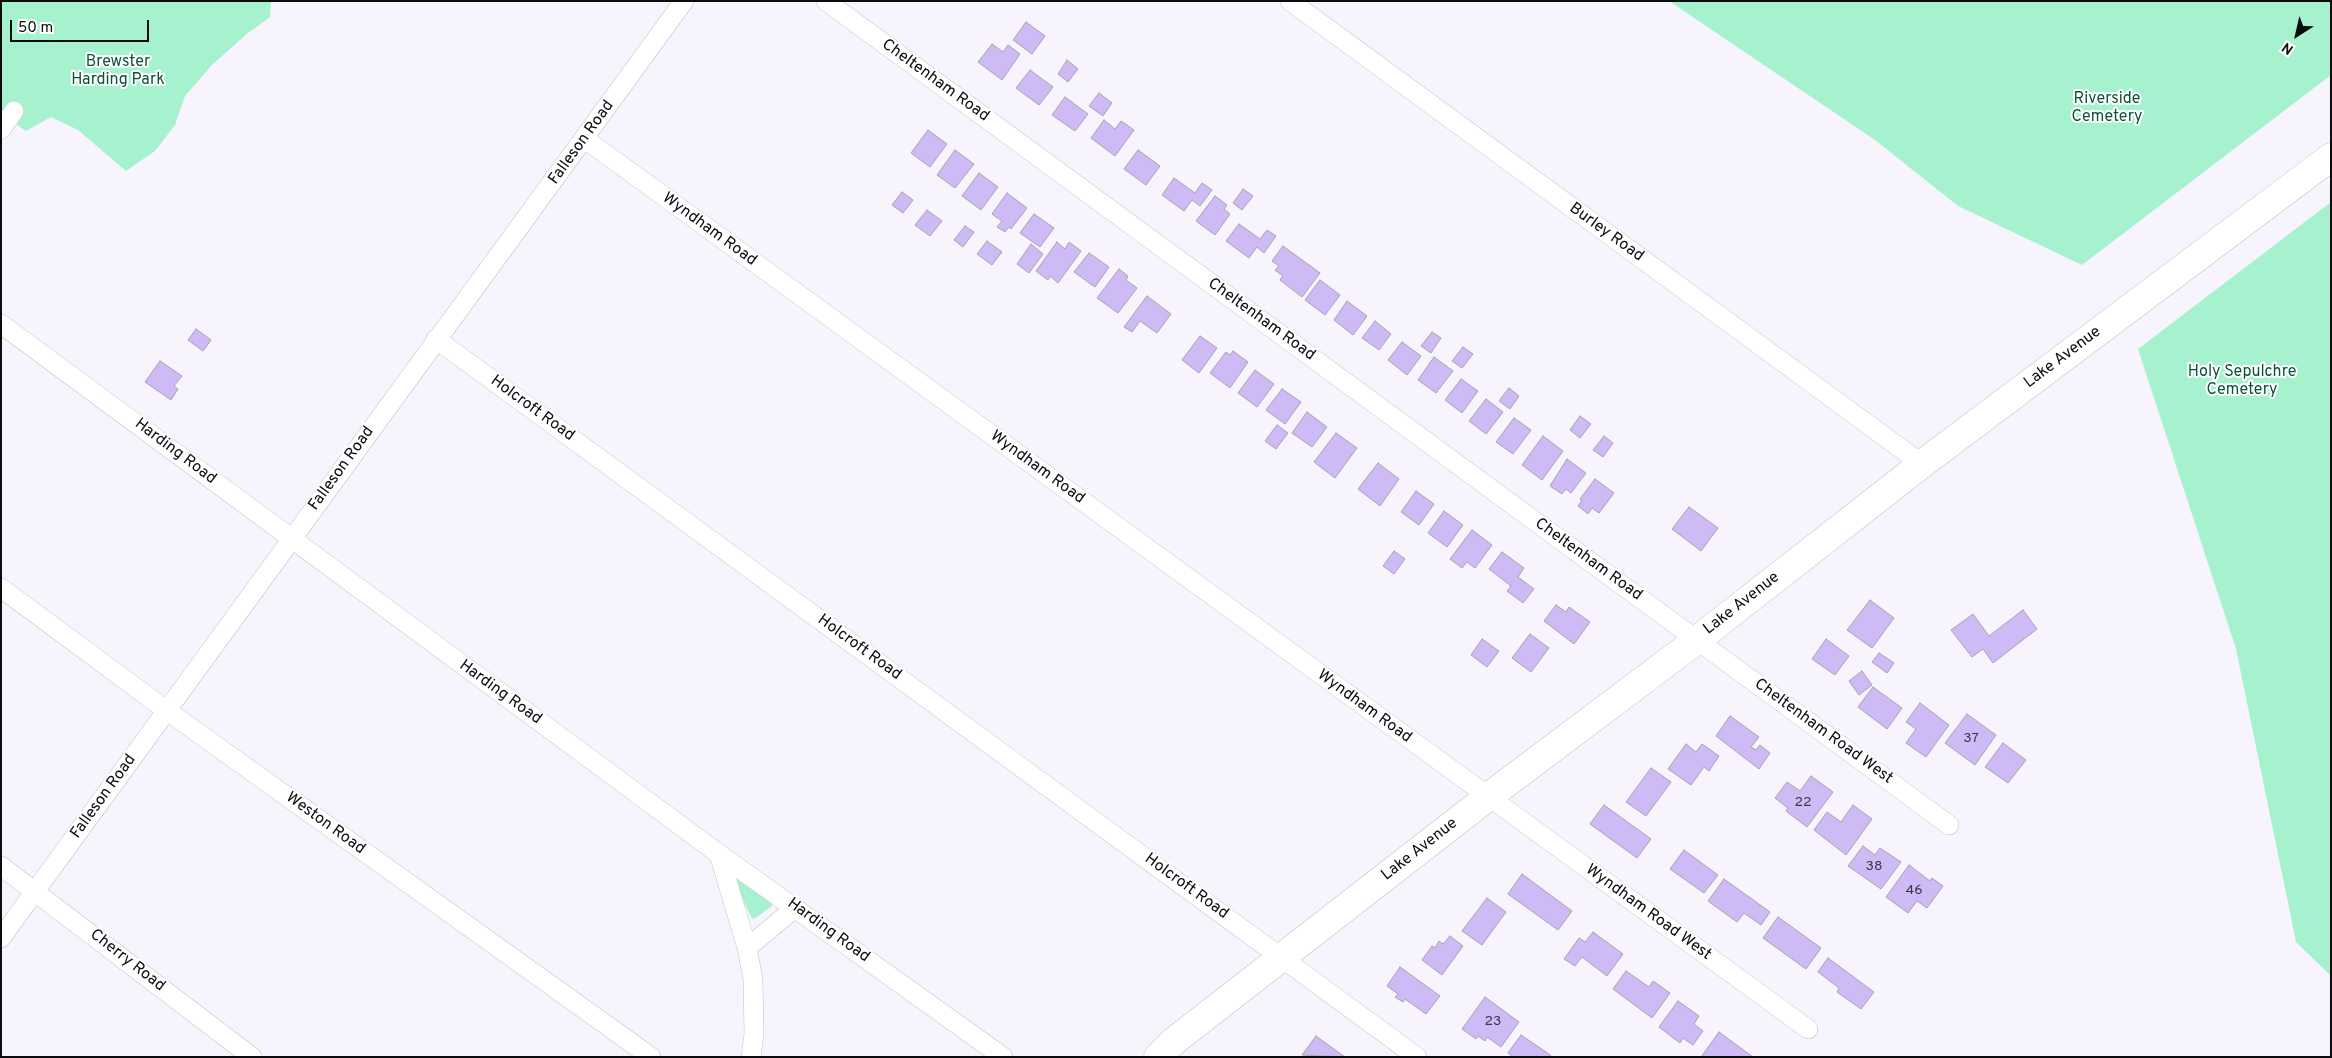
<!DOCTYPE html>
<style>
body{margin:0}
#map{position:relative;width:2332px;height:1058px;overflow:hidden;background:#f7f4fd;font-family:Overpass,sans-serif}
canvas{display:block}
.frame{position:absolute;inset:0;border:2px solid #0c0b0f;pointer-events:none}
.north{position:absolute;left:2272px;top:10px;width:50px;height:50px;-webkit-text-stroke:4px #fff;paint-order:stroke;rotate:215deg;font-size:14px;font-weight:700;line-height:20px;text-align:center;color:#0c0b0f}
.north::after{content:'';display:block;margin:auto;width:18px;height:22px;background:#0c0b0f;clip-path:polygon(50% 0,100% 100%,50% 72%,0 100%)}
.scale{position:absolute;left:10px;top:20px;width:139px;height:22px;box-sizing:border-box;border:2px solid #0c0b0f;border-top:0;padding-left:6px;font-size:15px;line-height:18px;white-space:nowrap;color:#0c0b0f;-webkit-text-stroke:4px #fff;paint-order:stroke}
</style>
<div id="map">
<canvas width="2332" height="1058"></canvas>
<div class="frame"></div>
<div class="north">N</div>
<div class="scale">50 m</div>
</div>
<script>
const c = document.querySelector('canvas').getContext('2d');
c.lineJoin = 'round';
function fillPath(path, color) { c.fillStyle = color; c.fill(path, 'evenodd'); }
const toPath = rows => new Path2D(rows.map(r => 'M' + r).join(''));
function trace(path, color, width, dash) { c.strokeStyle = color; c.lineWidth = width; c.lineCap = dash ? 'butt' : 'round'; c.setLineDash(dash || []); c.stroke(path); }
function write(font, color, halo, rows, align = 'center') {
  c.font = font + ' Overpass,sans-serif'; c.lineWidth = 4; c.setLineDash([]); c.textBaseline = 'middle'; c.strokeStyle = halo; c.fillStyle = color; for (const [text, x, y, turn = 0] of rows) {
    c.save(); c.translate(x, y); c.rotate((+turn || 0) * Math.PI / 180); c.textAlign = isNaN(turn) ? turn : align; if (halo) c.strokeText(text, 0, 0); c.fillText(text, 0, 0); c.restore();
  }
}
const green = toPath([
 [1,1,271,1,270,17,248,33,212,65,185,96,175,125,155,151,126,171,78,130,51,117,26,131,1,114],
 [1669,1,2331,1,2331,75,2082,265,1958,206,1875,140],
 [2331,202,2331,976,2296,942,2236,649,2138,349],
 [735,878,772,903,772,906,754,919,751,917,734,880]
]);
const building = toPath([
 [1026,22,1045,36,1032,54,1013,40,1026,22],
 [992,44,1003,52,1008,45,1020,54,1002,80,978,62,992,44],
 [1067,60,1078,69,1068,82,1058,74,1067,60],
 [1030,70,1053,87,1039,105,1016,88,1030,70],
 [1099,93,1112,103,1103,116,1089,106,1099,93],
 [1065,97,1088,114,1075,131,1052,115,1065,97],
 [1104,120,1115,129,1121,121,1134,130,1115,156,1091,138,1104,120],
 [928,130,947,144,930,167,911,153,928,130],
 [955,150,974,164,955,188,937,175,955,150],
 [1138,150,1160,166,1146,185,1124,169,1138,150],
 [979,173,998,187,981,210,962,196,979,173],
 [1174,178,1195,193,1202,183,1212,190,1200,206,1192,200,1184,211,1162,195,1174,178],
 [1243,189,1253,196,1242,210,1233,203,1243,189],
 [902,192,913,200,903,213,892,205,902,192],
 [1007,193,1027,208,1011,229,1009,227,1005,232,997,227,1002,221,992,214,1007,193],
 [1215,196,1227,205,1224,209,1230,214,1215,235,1196,221,1215,196],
 [927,210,942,221,930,236,915,225,927,210],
 [1034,214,1054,228,1040,247,1020,233,1034,214],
 [1239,224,1260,239,1267,230,1276,236,1264,253,1257,247,1249,258,1226,241,1239,224],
 [965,226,974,232,963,247,954,240,965,226],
 [987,241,1002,252,992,265,977,254,987,241],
 [1057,242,1065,249,1069,242,1081,251,1058,283,1050,276,1048,280,1036,271,1057,242],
 [1031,244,1043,254,1029,273,1017,264,1031,244],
 [1283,246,1320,273,1302,297,1280,280,1283,276,1275,270,1279,266,1272,261,1283,246],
 [1089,253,1109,267,1095,287,1074,272,1089,253],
 [1119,269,1128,276,1126,280,1137,288,1118,313,1097,298,1119,269],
 [1320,280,1340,295,1325,315,1305,300,1320,280],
 [1147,296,1171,314,1157,333,1140,321,1132,332,1124,327,1147,296],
 [1347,301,1367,316,1353,335,1334,320,1347,301],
 [1375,321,1391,334,1379,350,1362,338,1375,321],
 [196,329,211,340,203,351,188,340,196,329],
 [1432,332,1441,338,1431,353,1421,346,1432,332],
 [1200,336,1217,348,1199,373,1182,360,1200,336],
 [1402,342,1421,356,1407,375,1388,360,1402,342],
 [1463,347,1473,354,1462,368,1452,361,1463,347],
 [1233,351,1248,362,1230,388,1210,373,1226,352,1230,355,1233,351],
 [1434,357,1453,371,1436,393,1418,380,1434,357],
 [160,361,182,376,174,386,178,389,171,400,145,382,160,361],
 [1255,370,1274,384,1257,407,1238,393,1255,370],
 [1461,379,1478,391,1462,413,1445,400,1461,379],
 [1509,388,1519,396,1510,409,1499,401,1509,388],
 [1282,389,1301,402,1285,424,1266,410,1282,389],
 [1486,399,1503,412,1486,434,1469,421,1486,399],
 [1307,412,1327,427,1312,447,1292,433,1307,412],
 [1580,416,1591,424,1580,438,1570,430,1580,416],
 [1514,418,1531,430,1513,454,1496,442,1514,418],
 [1277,425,1288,433,1276,449,1265,441,1277,425],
 [1336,433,1357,448,1335,478,1314,462,1336,433],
 [1543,436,1563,451,1542,480,1522,465,1543,436],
 [1604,436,1613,443,1603,457,1593,450,1604,436],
 [1567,459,1586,473,1571,493,1566,489,1562,494,1550,486,1567,459],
 [1378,463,1399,479,1380,506,1358,489,1378,463],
 [1595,479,1614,493,1599,513,1592,508,1588,514,1578,506,1582,500,1580,499,1595,479],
 [1416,491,1434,504,1419,525,1401,512,1416,491],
 [1689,507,1718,528,1701,551,1672,529,1689,507],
 [1444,511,1463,525,1447,547,1428,533,1444,511],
 [1472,530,1492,545,1475,568,1467,562,1462,568,1450,559,1472,530],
 [1394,551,1405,559,1394,574,1383,566,1394,551],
 [1502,552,1524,568,1518,577,1534,589,1523,603,1507,591,1511,586,1489,569,1502,552],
 [1870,600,1894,618,1872,648,1847,630,1870,600],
 [1556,605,1566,612,1569,607,1590,622,1574,644,1544,621,1556,605],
 [2023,610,2037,629,1993,663,1983,649,1972,657,1951,630,1973,614,1989,636,2023,610],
 [1530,634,1549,648,1531,672,1512,658,1530,634],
 [1482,639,1499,651,1487,667,1471,655,1482,639],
 [1826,639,1849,656,1835,675,1812,659,1826,639],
 [1879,653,1894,663,1887,673,1872,662,1879,653],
 [1862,671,1872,685,1859,695,1849,681,1862,671],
 [1873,687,1902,708,1887,729,1858,707,1873,687],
 [1920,703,1949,725,1926,757,1906,743,1916,729,1906,722,1920,703],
 [1967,714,1996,735,1975,765,1945,743,1967,714],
 [1730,716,1759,737,1751,747,1756,750,1760,745,1770,753,1759,769,1716,736,1730,716],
 [2003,743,2026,760,2008,783,1985,767,2003,743],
 [1686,744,1696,752,1702,744,1719,756,1709,771,1704,767,1691,785,1668,769,1686,744],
 [1651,768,1671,782,1646,816,1626,802,1651,768],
 [1811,776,1833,792,1807,827,1786,811,1788,808,1775,798,1787,782,1800,791,1811,776],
 [1604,805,1651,839,1637,858,1590,824,1604,805],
 [1853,805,1872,819,1846,855,1814,830,1827,812,1841,822,1853,805],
 [1863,846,1875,855,1880,848,1901,862,1881,889,1848,866,1863,846],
 [1684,850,1718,875,1704,893,1670,869,1684,850],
 [1909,865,1930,881,1932,878,1943,886,1927,908,1917,901,1908,913,1886,897,1909,865],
 [1522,874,1572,911,1558,930,1508,894,1522,874],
 [1724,879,1770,912,1761,925,1744,913,1737,922,1708,901,1724,879],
 [1487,898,1506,912,1482,945,1462,931,1487,898],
 [1778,917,1821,948,1806,969,1763,938,1778,917],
 [1593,932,1623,954,1607,976,1582,957,1575,966,1564,959,1579,938,1585,942,1593,932],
 [1450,936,1463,946,1442,975,1422,960,1432,946,1435,948,1439,941,1443,944,1450,936],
 [1828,958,1874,992,1861,1009,1837,992,1839,988,1818,972,1828,958],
 [1400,967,1440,996,1426,1014,1405,999,1403,1002,1395,997,1398,994,1387,986,1400,967],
 [1626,971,1649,987,1653,981,1670,993,1652,1018,1613,989,1626,971],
 [1485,997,1519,1022,1501,1047,1487,1037,1485,1041,1478,1036,1476,1039,1462,1029,1485,997],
 [1678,1001,1699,1016,1694,1024,1703,1031,1693,1045,1683,1038,1680,1043,1659,1027,1678,1001],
 [1719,1032,1753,1057,1701,1057,1719,1032],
 [1521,1035,1549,1054,1552,1057,1513,1057,1508,1053,1521,1035],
 [1316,1036,1345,1057,1302,1055,1316,1036]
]);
const street = toPath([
 [826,1,1949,825],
 [1290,1,1922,464],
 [1,129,14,111],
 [585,139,1808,1029],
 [1,324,719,854,1003,1057],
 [436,339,1417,1057],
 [1,588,166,710,651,1057],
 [719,854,747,948,753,979,754,1033,751,1057],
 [1,866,252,1057],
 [1,938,684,1],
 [747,948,795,908]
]);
const primary = toPath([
 [1158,1057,1174,1041,1488,797,1697,640,1922,464,2331,157]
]);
const numberNames = [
 ["37",1971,739],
 ["22",1803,803],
 ["38",1874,867],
 ["46",1914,891],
 ["23",1493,1022]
];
const parkNames = [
 ["Brewster",118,63],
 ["Harding Park",118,81],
 ["Riverside",2107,100],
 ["Cemetery",2107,118],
 ["Holy Sepulchre",2242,373],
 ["Cemetery",2242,391]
];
const streetNames = [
 ["Cheltenham Road",935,81,36],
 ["Falleson Road",582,143,-54],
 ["Wyndham Road",709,230,36],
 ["Burley Road",1606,233,36],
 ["Cheltenham Road",1261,320,36],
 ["Lake Avenue",2063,358,-37],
 ["Holcroft Road",532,409,36],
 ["Harding Road",175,452,37],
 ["Wyndham Road",1037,468,36],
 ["Falleson Road",342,469,-54],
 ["Cheltenham Road",1588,560,36],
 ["Lake Avenue",1742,604,-38],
 ["Holcroft Road",859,648,36],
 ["Harding Road",500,693,36],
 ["Wyndham Road",1364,707,36],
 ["Cheltenham Road West",1823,732,36],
 ["Falleson Road",104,797,-54],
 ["Weston Road",325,824,36],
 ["Lake Avenue",1420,850,-38],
 ["Holcroft Road",1186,887,36],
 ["Wyndham Road West",1648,913,36],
 ["Harding Road",828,931,36],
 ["Cherry Road",127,961,38]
];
fillPath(green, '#a7f2ce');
fillPath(building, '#cebaf4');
trace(building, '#a6a3ae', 1);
trace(street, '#c3bfca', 20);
trace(primary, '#c3bfca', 29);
trace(street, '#fff', 19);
trace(primary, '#fff', 28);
write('14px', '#3c3748', null, numberNames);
write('16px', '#095238', '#fff', parkNames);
write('16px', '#0c0b0f', '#fff', streetNames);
</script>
